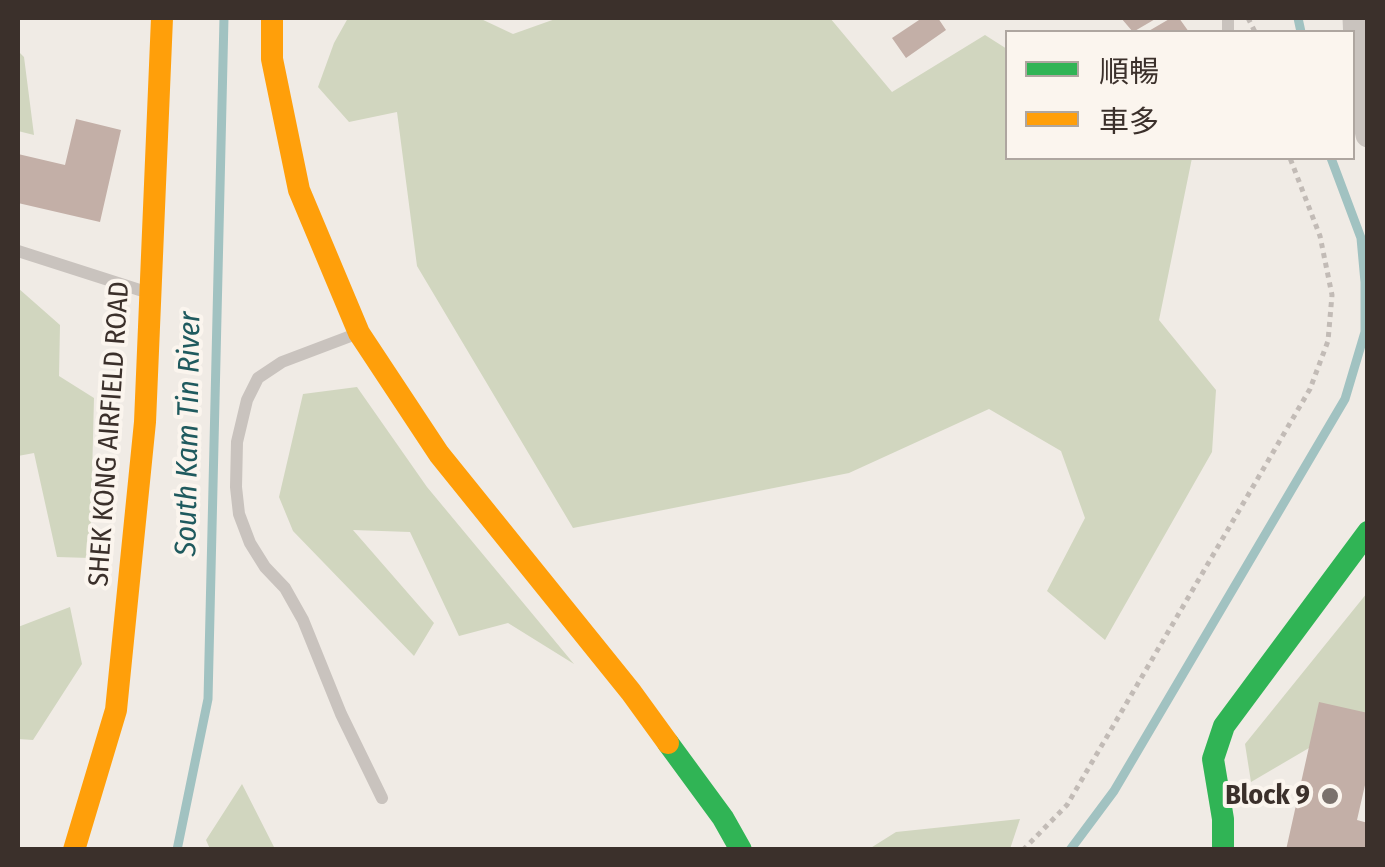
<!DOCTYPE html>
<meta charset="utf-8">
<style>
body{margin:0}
#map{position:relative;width:1385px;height:867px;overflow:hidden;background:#f0ebe5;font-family:"Fira Sans Condensed","Noto Sans TC",sans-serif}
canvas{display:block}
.frame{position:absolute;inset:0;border:20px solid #3b302b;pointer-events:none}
.legend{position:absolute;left:1005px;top:30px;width:350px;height:130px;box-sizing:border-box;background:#fbf5ee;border:2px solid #aea6a0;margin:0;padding:12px 18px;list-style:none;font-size:30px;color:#3b302b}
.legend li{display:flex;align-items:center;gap:20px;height:50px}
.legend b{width:50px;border:2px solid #aea6a0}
</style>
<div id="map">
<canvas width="1385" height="867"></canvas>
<div class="frame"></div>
<ul class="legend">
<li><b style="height:12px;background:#30b455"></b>順暢</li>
<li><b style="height:12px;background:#ff9f0a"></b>車多</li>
</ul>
</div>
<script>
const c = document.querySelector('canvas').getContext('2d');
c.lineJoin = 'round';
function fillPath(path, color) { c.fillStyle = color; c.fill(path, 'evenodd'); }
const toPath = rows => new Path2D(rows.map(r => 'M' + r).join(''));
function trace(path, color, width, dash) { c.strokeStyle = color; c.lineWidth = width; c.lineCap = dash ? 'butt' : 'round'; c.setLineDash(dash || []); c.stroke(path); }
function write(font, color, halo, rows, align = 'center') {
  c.font = font + ' "Fira Sans Condensed",sans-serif'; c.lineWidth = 8; c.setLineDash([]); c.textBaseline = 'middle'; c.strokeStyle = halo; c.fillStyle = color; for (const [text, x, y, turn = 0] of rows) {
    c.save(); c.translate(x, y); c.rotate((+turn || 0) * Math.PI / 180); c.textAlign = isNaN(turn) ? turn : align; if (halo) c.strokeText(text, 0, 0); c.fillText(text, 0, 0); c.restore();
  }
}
const green = toPath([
 [348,18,479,18,513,34,558,18,830,18,892,92,985,35,1007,49,1008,158,1192,158,1159,320,1216,390,1212,452,1105,640,1047,591,1085,518,1061,451,989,409,849,473,573,528,417,266,397,112,349,122,318,87,334,43],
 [18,51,24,57,34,135,18,131],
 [18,288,60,325,59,376,94,398,90,558,57,557,34,453,18,456],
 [357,387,427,487,574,664,508,623,459,636,410,532,353,530,434,623,414,656,293,531,279,497,303,394],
 [1367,593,1367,714,1251,782,1245,744],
 [70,607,82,664,33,740,18,739,18,627],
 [242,784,275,849,210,849,206,840],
 [1020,819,1010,849,869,849,896,832]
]);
const stream = toPath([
 [1298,18,1301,32],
 [177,850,208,699,224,18],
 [1070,850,1114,791,1345,399,1365,332,1365,282,1361,238,1331,158]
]);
const building = toPath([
 [922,18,938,18,946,30,906,58,892,38],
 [1121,18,1157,18,1133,32],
 [1171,18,1179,18,1189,32,1147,32],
 [76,119,121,130,100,222,18,203,18,154,65,165],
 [1319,702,1368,713,1368,772,1357,820,1368,823,1368,850,1286,850]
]);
const path = toPath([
 [1248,18,1255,32],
 [1023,850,1067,805,1310,389,1328,341,1332,295,1320,236,1290,158]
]);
const lane = toPath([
 [1228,18,1228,32],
 [18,251,149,293],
 [356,334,282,362,258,378,247,400,237,442,236,487,239,514,250,543,265,567,285,588,303,620,341,714,382,798]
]);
const street = toPath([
 [1355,18,1358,88,1368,135]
]);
const fast = toPath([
 [668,743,723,818,741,850],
 [1223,850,1223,819,1213,759,1224,726,1368,532]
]);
const slow = toPath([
 [272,18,272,59,299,190,359,333,439,454,631,692,668,743],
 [74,850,116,710,145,422,162,18]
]);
const markers = [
 [1330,796,10,"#7a716c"]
];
const streetNames = [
 ["SHEK KONG AIRFIELD ROAD",110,434,-86]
];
const poiNames = [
 ["Block 9",1310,796]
];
const waterNames = [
 ["South Kam Tin River",189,434,-89]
];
fillPath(green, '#d1d6bf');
trace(stream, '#a1c2c1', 9);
fillPath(building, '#c3afa7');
trace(path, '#c2bbb6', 5, [5, 5]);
trace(lane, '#c9c3be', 12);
trace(street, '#c9c3be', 25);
trace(fast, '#30b455', 22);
trace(slow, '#ff9f0a', 22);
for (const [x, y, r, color] of markers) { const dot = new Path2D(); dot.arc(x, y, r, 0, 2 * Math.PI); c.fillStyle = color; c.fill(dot); trace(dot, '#fbf5ee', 4); }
write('28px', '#3b302b', '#fbf5ee', streetNames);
write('bold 28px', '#3b302b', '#fbf5ee', poiNames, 'right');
write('italic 30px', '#1f5a5e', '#fbf5ee', waterNames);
</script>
